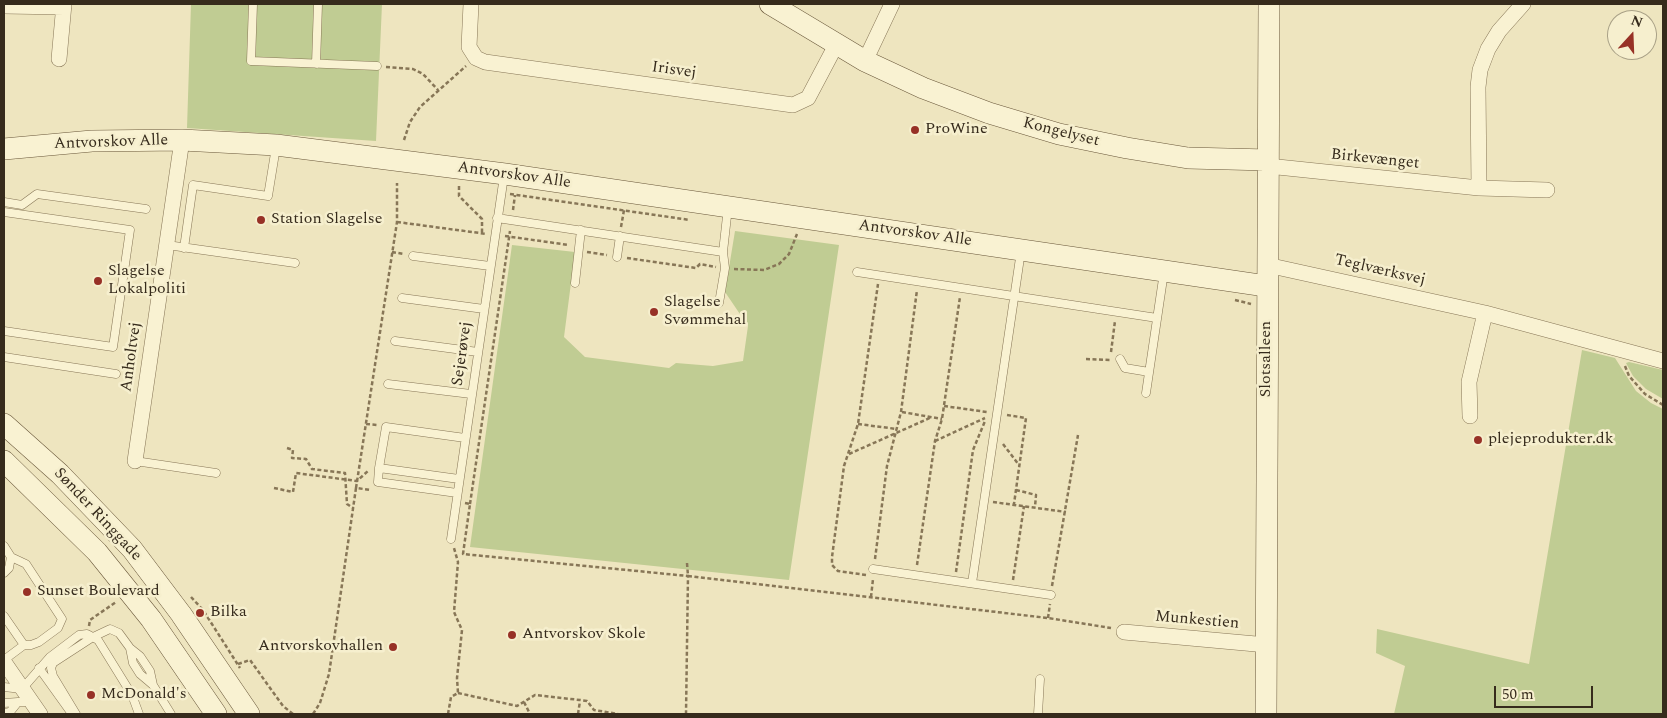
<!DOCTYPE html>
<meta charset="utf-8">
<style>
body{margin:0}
#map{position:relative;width:1667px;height:718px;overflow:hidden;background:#eee5bf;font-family:Spectral,serif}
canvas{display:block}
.frame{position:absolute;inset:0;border:5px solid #362b1c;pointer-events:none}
.north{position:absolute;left:1607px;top:10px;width:50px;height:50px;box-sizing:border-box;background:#f6efce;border:1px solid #a9a187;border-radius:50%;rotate:20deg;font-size:14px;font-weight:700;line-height:20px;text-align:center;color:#362b1c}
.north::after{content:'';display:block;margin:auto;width:18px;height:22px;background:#973126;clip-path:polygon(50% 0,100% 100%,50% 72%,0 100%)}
.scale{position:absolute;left:1494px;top:686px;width:99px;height:22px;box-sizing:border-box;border:2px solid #362b1c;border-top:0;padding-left:6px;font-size:15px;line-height:18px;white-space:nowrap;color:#362b1c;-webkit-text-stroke:4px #f6efce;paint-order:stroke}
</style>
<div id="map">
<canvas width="1667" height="718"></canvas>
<div class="frame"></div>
<div class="north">N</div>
<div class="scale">50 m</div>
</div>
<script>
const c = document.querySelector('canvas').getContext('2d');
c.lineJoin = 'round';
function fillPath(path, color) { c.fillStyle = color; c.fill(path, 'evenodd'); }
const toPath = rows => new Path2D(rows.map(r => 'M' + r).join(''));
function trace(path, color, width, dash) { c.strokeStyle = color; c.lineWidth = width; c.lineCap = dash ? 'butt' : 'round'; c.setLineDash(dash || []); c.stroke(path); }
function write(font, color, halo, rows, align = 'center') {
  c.font = font + ' Spectral,serif'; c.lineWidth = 5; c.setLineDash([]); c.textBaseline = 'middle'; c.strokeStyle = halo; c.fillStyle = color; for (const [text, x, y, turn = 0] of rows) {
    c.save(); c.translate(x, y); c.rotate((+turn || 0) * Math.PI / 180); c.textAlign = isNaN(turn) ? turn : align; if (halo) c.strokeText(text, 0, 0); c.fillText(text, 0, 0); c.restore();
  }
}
const green = toPath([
 [191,4,382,4,376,141,187,128],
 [735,231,839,245,789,580,470,547,512,245,575,252,564,337,585,357,669,368,676,363,713,366,743,361,748,326,725,292],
 [1582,350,1615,358,1636,391,1651,403,1663,409,1663,714,1394,714,1405,666,1376,653,1377,629,1529,664],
 [1629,362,1663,370,1663,399,1646,389,1633,376,1626,363]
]);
const path = toPath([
 [386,67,413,69,423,74,438,90],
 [404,140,410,122,420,107,466,66],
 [459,186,459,196,482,219,482,233],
 [510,194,690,220],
 [513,210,515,195],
 [397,222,487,234],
 [621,227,624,210],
 [505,236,569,245],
 [392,252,404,254],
 [587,252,607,255],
 [627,258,696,268,700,264,716,267],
 [734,269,764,270,779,264,789,254,797,234],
 [1235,300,1251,304],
 [1111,352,1115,321],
 [1086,359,1110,360],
 [1625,366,1629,376,1645,394,1663,405],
 [944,406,987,412],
 [902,412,942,419],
 [1007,415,1026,418,1014,504],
 [366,424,377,425],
 [858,424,897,429],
 [935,441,985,418],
 [1003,444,1019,465],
 [287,448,293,450,292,458,306,459,312,469,345,473,347,504,353,508],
 [849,454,932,417],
 [274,488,293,492,296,473,357,481,369,470],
 [356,488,397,222,397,183],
 [1016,490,1036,495,1035,507],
 [993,502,1066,512],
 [465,503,470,504,463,554,688,576,686,714],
 [470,504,510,231],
 [875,559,887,466,901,412,917,290],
 [687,563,688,576,1048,618,1111,628],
 [917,565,935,441,942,419,960,297],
 [956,572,973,450,985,421],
 [866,575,838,571,832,565,832,557,844,466,858,424,878,284],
 [1013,580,1024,506],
 [1052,586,1078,435],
 [191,597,203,610,240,668],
 [871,597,873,579],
 [1048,618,1050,604],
 [89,626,90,620,116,602],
 [238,664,250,660,283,706,293,714],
 [458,693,517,706,535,695,580,700,587,701,594,710,618,714],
 [524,702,530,714],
 [313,714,320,703,329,674,356,488,371,490],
 [448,714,451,697,458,693,457,678,462,630,454,612,458,562,454,548],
 [578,714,580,701]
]);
const lane = toPath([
 [253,4,251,61,377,66],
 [316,64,318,4],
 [4,202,22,205,37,194,146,209],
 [4,212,130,230,113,347,4,331],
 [497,218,723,252,728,207],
 [167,245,295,263],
 [184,248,193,185,268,196,276,147],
 [413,256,490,266],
 [617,257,620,236],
 [857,272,1157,318],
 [575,283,581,230],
 [402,298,484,309],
 [719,303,725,268,723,252],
 [395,341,478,352],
 [4,357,116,374],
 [1120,359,1125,368,1149,372],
 [388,384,471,394],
 [1146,393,1164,272],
 [135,461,216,473],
 [379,468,386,427,465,438],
 [457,493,378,482,379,468,459,479],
 [451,539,504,176],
 [4,546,11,557,9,568,4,573],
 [11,557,26,564,62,619,58,628,39,642,31,645,24,645],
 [873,569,1051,595],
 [972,583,1021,251],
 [4,616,24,645,4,660],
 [130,648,140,656,150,671,153,685],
 [39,668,72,714],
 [4,687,22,689,50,657,79,635,87,634,98,640,132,695,139,714],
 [4,703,18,702],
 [4,713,10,712,18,702,30,702],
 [76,714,53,676,51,668,53,663,93,637,110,629,119,633,130,648,133,663,140,674,153,685,171,714],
 [1038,714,1040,679]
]);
const street = toPath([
 [471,4,469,47,476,58,485,62,793,105,808,98,836,45],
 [4,6,64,7],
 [59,59,64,4],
 [865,61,892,4],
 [1268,166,1479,188,1547,190],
 [1479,188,1478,87,1480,70,1488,49,1499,31,1523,4],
 [1267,265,1485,313,1663,361],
 [1470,416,1469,382,1485,313],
 [135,461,182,140],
 [1124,632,1267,645],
 [4,662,40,714]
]);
const secondary = toPath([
 [770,4,865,61,923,88,989,113,1059,134,1127,148,1188,158,1268,160],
 [4,149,92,141,182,140,276,145,505,174,1266,286],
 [4,424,60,474,132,549,181,614,249,714],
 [4,461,97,552,151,619,216,714],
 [1266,714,1269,4]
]);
const markers = [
 [915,130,5,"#973126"],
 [261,220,5,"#973126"],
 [98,281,5,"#973126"],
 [654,312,5,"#973126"],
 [1478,440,5,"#973126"],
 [27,592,5,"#973126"],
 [200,613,5,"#973126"],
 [512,635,5,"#973126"],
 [393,647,5,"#973126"],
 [91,695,5,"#973126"]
];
const streetNames = [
 ["Irisvej",674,71,8],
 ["Kongelyset",1061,133,14],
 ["Antvorskov Alle",111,143,-2],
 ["Birkevænget",1375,160,6],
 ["Antvorskov Alle",514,176,8],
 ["Antvorskov Alle",915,234,8],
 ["Teglværksvej",1380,271,13],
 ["Sejerøvej",463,354,-82],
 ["Anholtvej",132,357,-82],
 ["Slotsalleen",1267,359,-90],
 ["Sønder Ringgade",97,515,47],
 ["Munkestien",1197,621,5]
];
const poiNames = [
 ["ProWine",925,130],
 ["Station Slagelse",271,220],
 ["Slagelse",108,272],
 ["Lokalpoliti",108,290],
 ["Slagelse",664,303],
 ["Svømmehal",664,321],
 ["plejeprodukter.dk",1488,440],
 ["Sunset Boulevard",37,592],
 ["Bilka",210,613],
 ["Antvorskov Skole",522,635],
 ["Antvorskovhallen",383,647,"right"],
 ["McDonald's",101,695]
];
fillPath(green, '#c0cc93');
trace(lane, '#877657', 9);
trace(street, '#877657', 16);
trace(secondary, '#69573a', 22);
trace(path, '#877657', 2.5, [4, 2.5]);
trace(lane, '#f9f2d2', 8);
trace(street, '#f9f2d2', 15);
trace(secondary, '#f9f2d2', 21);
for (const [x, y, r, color] of markers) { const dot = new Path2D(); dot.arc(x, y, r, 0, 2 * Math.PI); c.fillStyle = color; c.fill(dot); trace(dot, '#f6efce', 2); }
write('16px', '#362b1c', '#f6efce', streetNames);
write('16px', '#362b1c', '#f6efce', poiNames, 'left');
</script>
